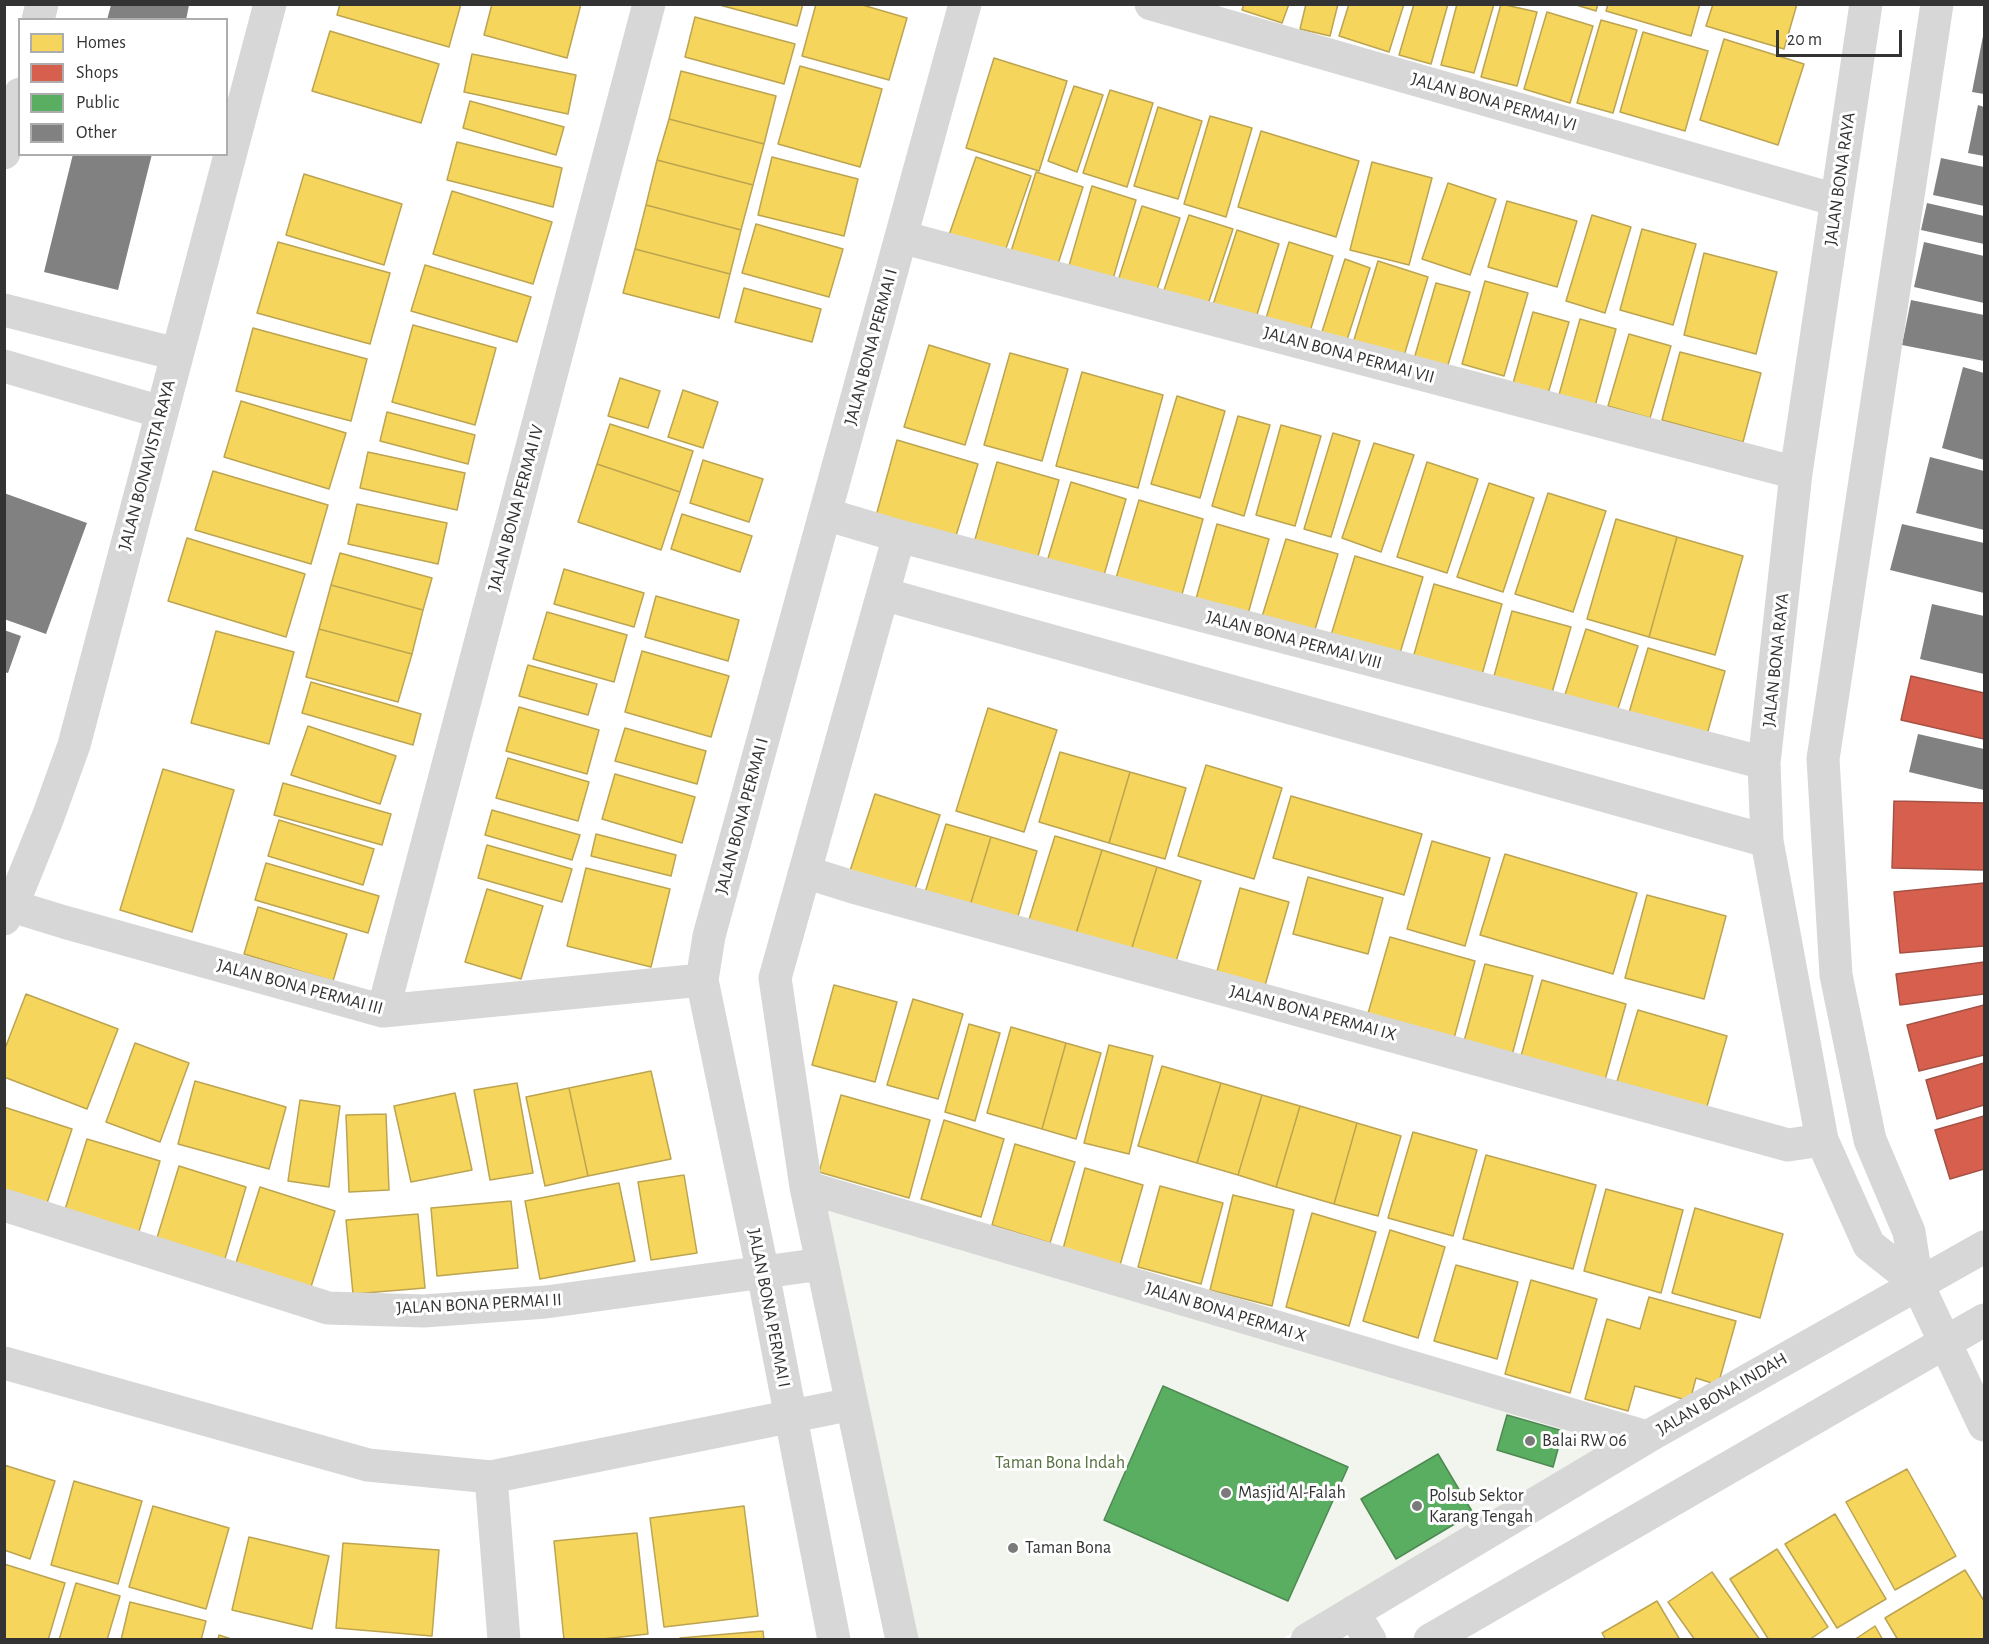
<!DOCTYPE html>
<style>
body{margin:0}
#map{position:relative;width:1989px;height:1644px;overflow:hidden;background:#fff;font-family:"Alegreya Sans",sans-serif}
canvas{display:block}
.frame{position:absolute;inset:0;border:6px solid #333;pointer-events:none}
.legend{position:absolute;left:18px;top:18px;width:210px;height:138px;box-sizing:border-box;background:#fff;border:2px solid #adadad;margin:0;padding:8px 10px;list-style:none;font-size:18px;color:#333}
.legend li{display:flex;align-items:center;gap:12px;height:30px}
.legend b{width:30px;border:2px solid #adadad}
.scale{position:absolute;left:1776px;top:30px;width:126px;height:27px;box-sizing:border-box;border:3px solid #333;border-top:0;padding-left:8px;font-size:18px;line-height:21px;white-space:nowrap;color:#333;-webkit-text-stroke:4px #fff;paint-order:stroke}
</style>
<div id="map">
<canvas width="1989" height="1644"></canvas>
<div class="frame"></div>
<ul class="legend">
<li><b style="height:16px;background:#f6d55c"></b>Homes</li>
<li><b style="height:16px;background:#d6604d"></b>Shops</li>
<li><b style="height:16px;background:#5aae61"></b>Public</li>
<li><b style="height:16px;background:#818181"></b>Other</li>
</ul>
<div class="scale">20 m</div>
</div>
<script>
const c = document.querySelector('canvas').getContext('2d');
c.lineJoin = 'round';
function fillPath(path, color) { c.fillStyle = color; c.fill(path, 'evenodd'); }
const toPath = rows => new Path2D(rows.map(r => 'M' + r).join(''));
function trace(path, color, width, dash) { c.strokeStyle = color; c.lineWidth = width; c.lineCap = dash ? 'butt' : 'round'; c.setLineDash(dash || []); c.stroke(path); }
function write(font, color, halo, rows, align = 'center') {
  c.font = font + ' "Alegreya Sans",sans-serif'; c.lineWidth = 6; c.setLineDash([]); c.textBaseline = 'middle'; c.strokeStyle = halo; c.fillStyle = color; for (const [text, x, y, turn = 0] of rows) {
    c.save(); c.translate(x, y); c.rotate((+turn || 0) * Math.PI / 180); c.textAlign = isNaN(turn) ? turn : align; if (halo) c.strokeText(text, 0, 0); c.fillText(text, 0, 0); c.restore();
  }
}
const green = toPath([
 [827,1210,1607,1441,1282,1639,917,1639]
]);
const homes = toPath([
 [340,4,461,4,449,47,337,15,340,4],
 [492,4,581,4,567,58,484,35,492,4],
 [716,4,803,4,797,26,716,4],
 [816,4,859,4,907,18,889,80,802,56,816,4],
 [1244,4,1289,4,1282,23,1242,10,1244,4],
 [1306,4,1338,4,1330,36,1300,29,1306,4],
 [1349,4,1404,4,1389,52,1339,36,1349,4],
 [1414,4,1448,4,1431,64,1399,55,1414,4],
 [1457,4,1494,4,1474,73,1441,65,1457,4],
 [1501,4,1537,12,1517,86,1481,77,1501,4],
 [1573,4,1598,4,1596,11,1573,4],
 [1608,4,1700,4,1691,36,1606,11,1608,4],
 [1713,4,1797,4,1784,49,1706,26,1713,4],
 [1547,12,1593,26,1570,103,1524,89,1547,12],
 [695,17,795,44,784,84,685,57,695,17],
 [1601,20,1637,30,1613,113,1577,103,1601,20],
 [330,31,439,64,421,123,312,91,330,31],
 [1643,32,1708,51,1685,131,1620,112,1643,32],
 [1724,39,1804,64,1778,145,1700,120,1724,39],
 [472,54,576,75,568,114,464,92,472,54],
 [994,58,1067,81,1039,171,966,148,994,58],
 [800,66,882,89,860,167,778,144,800,66],
 [681,71,776,96,764,144,669,119,681,71],
 [1074,86,1103,95,1077,172,1048,161,1074,86],
 [1110,90,1153,103,1127,187,1083,173,1110,90],
 [470,101,564,127,556,155,463,128,470,101],
 [1158,107,1202,121,1178,199,1134,186,1158,107],
 [1210,116,1252,128,1226,217,1184,204,1210,116],
 [669,119,764,144,753,185,657,160,669,119],
 [1261,131,1359,161,1336,237,1238,207,1261,131],
 [457,142,562,168,553,207,447,180,457,142],
 [772,157,858,179,844,236,758,215,772,157],
 [976,157,1031,176,1003,257,948,238,976,157],
 [657,160,753,185,741,230,646,205,657,160],
 [1372,162,1432,178,1409,265,1350,250,1372,162],
 [1036,172,1083,187,1054,276,1008,261,1036,172],
 [304,174,402,204,384,265,286,235,304,174],
 [1448,183,1496,199,1470,275,1422,259,1448,183],
 [1092,186,1136,200,1110,289,1066,276,1092,186],
 [452,191,552,222,533,284,433,254,452,191],
 [1507,201,1577,221,1557,287,1488,267,1507,201],
 [646,205,741,230,730,274,635,249,646,205],
 [1142,206,1180,218,1154,299,1116,287,1142,206],
 [1189,215,1233,229,1207,307,1163,293,1189,215],
 [1592,215,1631,227,1605,313,1566,301,1592,215],
 [756,224,843,249,829,297,742,273,756,224],
 [1642,229,1696,244,1673,325,1620,310,1642,229],
 [1237,230,1279,244,1255,321,1212,308,1237,230],
 [278,242,390,273,370,344,257,313,278,242],
 [1289,242,1333,256,1308,338,1264,325,1289,242],
 [635,249,730,274,719,318,623,293,635,249],
 [1704,253,1777,272,1756,354,1684,335,1704,253],
 [1345,259,1370,268,1346,343,1321,335,1345,259],
 [1378,261,1428,277,1403,359,1353,343,1378,261],
 [425,265,531,297,517,342,411,311,425,265],
 [1485,281,1528,293,1504,376,1462,364,1485,281],
 [1436,283,1470,292,1447,368,1414,359,1436,283],
 [744,288,821,309,812,342,735,322,744,288],
 [1533,312,1569,322,1547,397,1512,387,1533,312],
 [1580,319,1616,329,1595,406,1559,395,1580,319],
 [413,325,496,348,475,425,392,402,413,325],
 [253,328,367,359,351,421,236,391,253,328],
 [1629,334,1671,346,1650,418,1608,406,1629,334],
 [929,345,990,364,965,445,904,427,929,345],
 [1680,352,1761,373,1743,442,1662,420,1680,352],
 [1010,353,1068,369,1042,461,984,445,1010,353],
 [1082,372,1163,395,1138,488,1056,466,1082,372],
 [620,378,660,391,648,428,608,416,620,378],
 [683,390,718,402,703,448,668,437,683,390],
 [1177,396,1225,411,1200,498,1151,484,1177,396],
 [241,401,346,433,329,489,224,457,241,401],
 [387,412,475,435,468,464,380,441,387,412],
 [1238,416,1270,425,1244,516,1212,506,1238,416],
 [610,424,693,451,680,492,597,464,610,424],
 [1281,425,1321,436,1295,526,1256,515,1281,425],
 [1333,433,1360,441,1331,537,1304,529,1333,433],
 [897,440,978,464,955,539,876,516,897,440],
 [1374,443,1414,455,1381,552,1342,538,1374,443],
 [368,452,465,473,457,510,360,488,368,452],
 [703,460,763,479,749,522,690,503,703,460],
 [997,462,1059,480,1035,567,972,550,997,462],
 [1427,462,1478,479,1447,573,1397,557,1427,462],
 [597,464,680,492,661,550,578,522,597,464],
 [213,471,328,505,311,564,195,530,213,471],
 [1071,482,1126,499,1102,582,1046,565,1071,482],
 [1489,483,1534,498,1503,592,1457,577,1489,483],
 [1548,493,1606,511,1573,612,1515,594,1548,493],
 [1139,500,1203,519,1179,605,1114,585,1139,500],
 [357,504,447,523,438,564,348,544,357,504],
 [682,514,752,536,740,572,671,549,682,514],
 [1616,519,1677,537,1649,637,1587,619,1616,519],
 [1217,524,1269,539,1246,621,1194,606,1217,524],
 [1677,537,1743,556,1715,655,1649,637,1677,537],
 [187,538,305,574,286,637,168,601,187,538],
 [1286,539,1338,554,1313,636,1261,620,1286,539],
 [340,553,432,578,423,610,331,585,340,553],
 [1355,556,1423,577,1397,663,1329,642,1355,556],
 [564,569,644,593,634,627,554,604,564,569],
 [1434,584,1502,604,1479,685,1411,665,1434,584],
 [331,585,423,610,412,654,319,629,331,585],
 [656,596,739,620,728,661,645,637,656,596],
 [1512,611,1571,627,1549,703,1491,687,1512,611],
 [547,612,627,635,614,682,533,659,547,612],
 [319,629,412,654,398,702,306,677,319,629],
 [1586,629,1638,646,1614,721,1562,704,1586,629],
 [216,631,294,652,269,744,191,723,216,631],
 [1648,648,1725,671,1704,745,1626,723,1648,648],
 [642,651,729,676,711,737,625,712,642,651],
 [528,665,597,684,588,715,519,696,528,665],
 [311,682,421,714,413,745,302,713,311,682],
 [519,707,599,730,587,774,506,751,519,707],
 [988,708,1057,730,1024,832,956,811,988,708],
 [308,726,396,756,380,804,291,775,308,726],
 [625,728,706,751,697,784,615,761,625,728],
 [1060,752,1130,772,1109,843,1039,822,1060,752],
 [508,758,589,782,578,821,496,798,508,758],
 [1206,765,1282,788,1254,879,1178,856,1206,765],
 [163,769,234,790,192,932,120,910,163,769],
 [1130,772,1186,788,1165,859,1109,843,1130,772],
 [615,774,695,797,682,843,602,819,615,774],
 [283,783,391,814,382,845,274,815,283,783],
 [875,794,940,815,913,895,849,874,875,794],
 [1291,796,1422,834,1404,895,1273,858,1291,796],
 [492,810,580,835,572,860,485,835,492,810],
 [279,820,374,849,363,885,268,856,279,820],
 [946,824,991,837,969,909,924,896,946,824],
 [596,834,676,855,671,876,591,856,596,834],
 [1055,836,1102,850,1074,940,1027,926,1055,836],
 [991,837,1037,851,1016,923,969,909,991,837],
 [1432,841,1490,858,1465,946,1407,929,1432,841],
 [487,845,572,869,562,902,478,878,487,845],
 [1102,850,1157,867,1129,957,1074,940,1102,850],
 [1505,854,1637,893,1613,974,1480,935,1505,854],
 [266,863,379,896,368,933,255,900,266,863],
 [1157,867,1201,881,1173,971,1129,957,1157,867],
 [586,868,670,889,651,967,567,946,586,868],
 [1308,877,1383,898,1368,954,1293,934,1308,877],
 [1240,888,1289,902,1264,989,1216,975,1240,888],
 [487,889,543,906,521,979,465,962,487,889],
 [1647,895,1726,916,1704,999,1625,978,1647,895],
 [258,907,347,934,333,981,244,954,258,907],
 [1390,937,1475,961,1453,1042,1367,1017,1390,937],
 [1485,964,1533,976,1511,1059,1463,1045,1485,964],
 [1542,980,1626,1004,1605,1080,1521,1056,1542,980],
 [834,985,897,1002,875,1082,812,1065,834,985],
 [26,994,118,1029,87,1109,4,1077,4,1051,26,994],
 [913,999,963,1014,938,1099,887,1085,913,999],
 [1638,1010,1727,1036,1706,1110,1616,1085,1638,1010],
 [969,1024,1000,1033,975,1121,945,1112,969,1024],
 [1011,1027,1066,1043,1042,1129,987,1113,1011,1027],
 [135,1043,189,1063,160,1142,106,1122,135,1043],
 [1066,1043,1101,1053,1076,1139,1042,1129,1066,1043],
 [1109,1045,1153,1056,1129,1154,1084,1143,1109,1045],
 [1162,1066,1221,1083,1197,1163,1138,1146,1162,1066],
 [651,1071,671,1159,588,1176,569,1088,651,1071],
 [195,1081,286,1107,269,1169,178,1144,195,1081],
 [517,1083,533,1173,490,1180,474,1090,517,1083],
 [1221,1083,1262,1095,1238,1175,1197,1163,1221,1083],
 [569,1088,588,1176,545,1186,526,1097,569,1088],
 [455,1093,472,1170,411,1182,394,1106,455,1093],
 [841,1095,930,1120,909,1198,819,1172,841,1095],
 [1262,1095,1300,1106,1276,1187,1238,1175,1262,1095],
 [300,1100,340,1106,329,1187,288,1181,300,1100],
 [1300,1106,1357,1123,1334,1204,1276,1187,1300,1106],
 [4,1107,72,1129,47,1203,4,1189,4,1107],
 [386,1114,389,1190,349,1192,346,1115,386,1114],
 [944,1120,1004,1139,981,1217,921,1199,944,1120],
 [1357,1123,1401,1136,1378,1216,1334,1204,1357,1123],
 [1413,1132,1477,1150,1453,1236,1388,1218,1413,1132],
 [87,1139,160,1161,137,1238,63,1216,87,1139],
 [1015,1144,1075,1162,1050,1243,992,1225,1015,1144],
 [1486,1155,1596,1185,1573,1269,1463,1239,1486,1155],
 [179,1166,246,1187,224,1262,156,1241,179,1166],
 [1085,1168,1143,1185,1120,1265,1063,1249,1085,1168],
 [684,1175,697,1253,651,1260,638,1182,684,1175],
 [619,1183,635,1261,540,1279,525,1201,619,1183],
 [1160,1186,1223,1203,1201,1284,1138,1267,1160,1186],
 [260,1187,335,1211,310,1290,235,1266,260,1187],
 [1606,1189,1683,1210,1661,1293,1584,1271,1606,1189],
 [1233,1195,1294,1210,1272,1306,1210,1290,1233,1195],
 [511,1201,518,1268,437,1276,431,1208,511,1201],
 [1695,1208,1783,1234,1760,1318,1672,1293,1695,1208],
 [1312,1213,1376,1232,1349,1326,1286,1307,1312,1213],
 [418,1214,425,1288,353,1294,346,1220,418,1214],
 [1390,1230,1445,1247,1418,1338,1363,1321,1390,1230],
 [1456,1265,1518,1282,1497,1359,1434,1341,1456,1265],
 [1531,1280,1597,1299,1570,1393,1505,1374,1531,1280],
 [1649,1297,1736,1321,1718,1385,1696,1378,1690,1401,1635,1386,1628,1411,1585,1399,1607,1319,1640,1329,1649,1297],
 [4,1465,55,1481,30,1559,4,1550,4,1465],
 [1907,1469,1956,1556,1895,1590,1846,1502,1907,1469],
 [74,1481,142,1501,118,1584,51,1565,74,1481],
 [153,1506,229,1528,206,1609,129,1587,153,1506],
 [744,1506,758,1616,664,1627,650,1518,744,1506],
 [1835,1514,1886,1599,1837,1628,1785,1544,1835,1514],
 [637,1533,648,1634,594,1640,564,1640,554,1541,637,1533],
 [249,1537,329,1556,312,1629,232,1610,249,1537],
 [343,1543,439,1550,432,1636,336,1628,343,1543],
 [1777,1549,1828,1627,1809,1640,1769,1640,1730,1579,1777,1549],
 [4,1564,65,1583,48,1640,4,1640,4,1564],
 [1965,1570,1984,1601,1984,1640,1898,1640,1885,1618,1965,1570],
 [1712,1572,1760,1640,1695,1640,1668,1602,1712,1572],
 [76,1583,120,1596,107,1640,59,1640,76,1583],
 [1657,1601,1680,1640,1606,1640,1602,1633,1657,1601],
 [130,1602,206,1621,201,1640,121,1640,130,1602],
 [1875,1626,1883,1640,1854,1640,1875,1626],
 [763,1631,764,1640,680,1640,680,1638,763,1631],
 [219,1635,234,1640,218,1640,219,1635]
]);
const shops = toPath([
 [1911,676,1984,693,1984,739,1901,720,1911,676],
 [1894,801,1984,803,1984,870,1892,868,1894,801],
 [1984,883,1984,946,1900,953,1894,892,1984,883],
 [1984,962,1984,994,1900,1005,1896,974,1984,962],
 [1984,1005,1984,1055,1919,1071,1907,1025,1984,1005],
 [1984,1063,1984,1105,1937,1119,1926,1080,1984,1063],
 [1984,1116,1984,1169,1950,1179,1935,1130,1984,1116]
]);
const public = toPath([
 [1163,1386,1348,1467,1288,1601,1104,1520,1163,1386],
 [1507,1415,1563,1431,1553,1467,1497,1450,1507,1415],
 [1438,1454,1473,1513,1396,1559,1361,1499,1438,1454]
]);
const building = toPath([
 [111,5,189,5,186,20,107,20],
 [1983,36,1984,37,1984,94,1972,92],
 [1978,105,1984,107,1984,156,1968,153],
 [73,154,152,154,118,290,44,272],
 [1941,158,1984,167,1984,206,1933,195],
 [1927,203,1984,216,1984,244,1921,230],
 [1924,242,1984,256,1984,303,1914,287],
 [1911,300,1984,315,1984,361,1902,345],
 [1963,367,1984,373,1984,460,1942,448],
 [1930,457,1984,471,1984,530,1916,513],
 [4,493,87,523,46,634,4,619],
 [1902,524,1984,543,1984,593,1890,570],
 [1932,604,1984,616,1984,674,1920,659],
 [4,630,21,636,8,673,4,672],
 [1918,734,1984,749,1984,790,1909,772]
]);
const minor = toPath([
 [1151,4,1836,200],
 [1866,4,1796,473,1764,763,1767,841,1822,1140,1869,1245,1917,1283],
 [1937,4,1823,759,1836,975,1870,1140,1909,1232,1917,1283,1984,1425],
 [38,20,42,4],
 [4,153,20,94],
 [901,237,1796,473],
 [4,310,176,354],
 [4,366,161,412],
 [825,514,899,536,1764,763],
 [899,536,775,978,806,1187,902,1640],
 [883,594,1767,841],
 [805,872,853,887,1788,1145,1822,1140],
 [12,906,64,922,383,1011,702,980],
 [4,919,12,906,48,817,74,745,270,4],
 [383,1011,649,4],
 [806,1187,1647,1437],
 [4,1205,328,1308,424,1311,546,1302,822,1264],
 [4,1363,368,1465,491,1477,852,1404],
 [491,1477,504,1640],
 [1353,1612,1370,1640],
 [834,1640,763,1273,702,980,709,936,965,4],
 [1307,1640,1647,1437,1984,1247],
 [1430,1640,1984,1320]
]);
const markers = [
 [1530,1441,6,"#7a7a7a"],
 [1226,1493,6,"#7a7a7a"],
 [1417,1506,6,"#7a7a7a"],
 [1013,1548,6,"#7a7a7a"]
];
const streetNames = [
 ["JALAN BONA PERMAI VI",1494,102,16],
 ["JALAN BONA RAYA",1840,179,-82],
 ["JALAN BONA PERMAI I",871,347,-75],
 ["JALAN BONA PERMAI VII",1349,355,15],
 ["JALAN BONAVISTA RAYA",147,465,-75],
 ["JALAN BONA PERMAI IV",516,508,-75],
 ["JALAN BONA PERMAI VIII",1294,640,15],
 ["JALAN BONA RAYA",1776,660,-84],
 ["JALAN BONA PERMAI I",742,816,-75],
 ["JALAN BONA PERMAI III",300,987,15],
 ["JALAN BONA PERMAI IX",1313,1013,15],
 ["JALAN BONA PERMAI II",479,1304,-3],
 ["JALAN BONA PERMAI I",769,1308,79],
 ["JALAN BONA PERMAI X",1226,1312,17],
 ["JALAN BONA INDAH",1722,1394,-30]
];
const poiNames = [
 ["Balai RW 06",1542,1441],
 ["Masjid Al-Falah",1238,1493],
 ["Polsub Sektor",1429,1496],
 ["Karang Tengah",1429,1517],
 ["Taman Bona",1025,1548]
];
const parkNames = [
 ["Taman Bona Indah",1060,1463]
];
fillPath(green, '#f1f5ed');
fillPath(homes, '#f6d55c');
trace(homes, '#bca450', 1.5);
fillPath(shops, '#d6604d');
trace(shops, '#a55245', 1.5);
fillPath(public, '#5aae61');
trace(public, '#4e8953', 1.5);
fillPath(building, '#818181');
trace(minor, '#d7d7d7', 33);
for (const [x, y, r, color] of markers) { const dot = new Path2D(); dot.arc(x, y, r, 0, 2 * Math.PI); c.fillStyle = color; c.fill(dot); trace(dot, '#fff', 2); }
write('18px', '#333', '#fff', streetNames);
write('18px', '#333', '#fff', poiNames, 'left');
write('18px', '#56703f', '#fff', parkNames);
</script>
